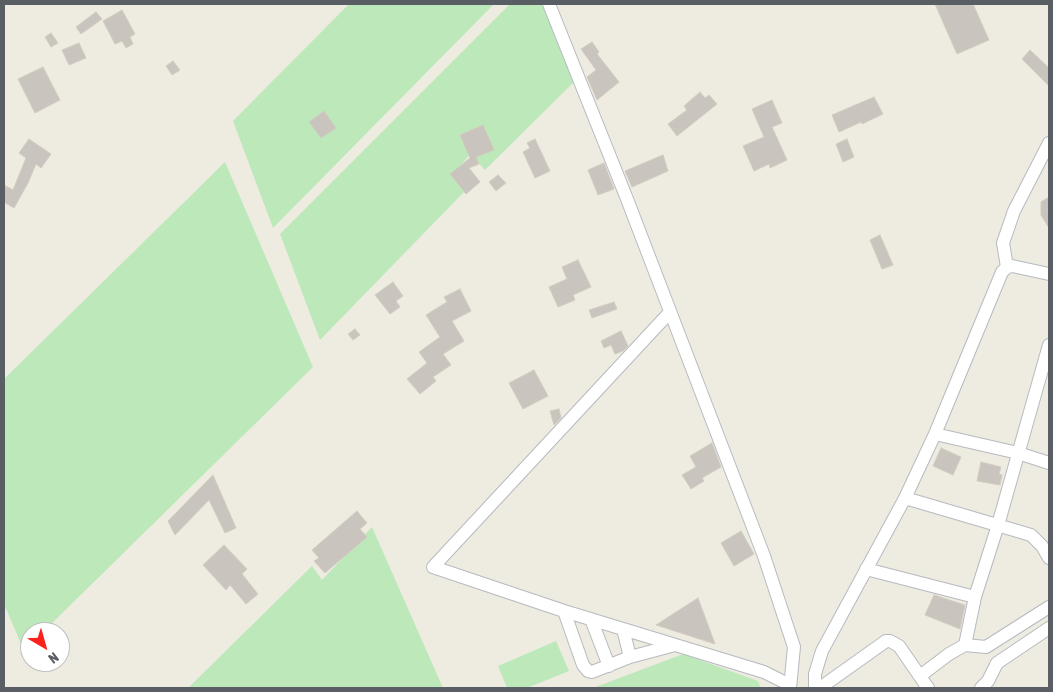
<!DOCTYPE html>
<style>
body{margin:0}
#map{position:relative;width:1053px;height:692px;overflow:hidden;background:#eeebe1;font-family:"Asap Condensed",sans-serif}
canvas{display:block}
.frame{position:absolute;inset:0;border:5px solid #595e64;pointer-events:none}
.north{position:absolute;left:20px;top:622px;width:50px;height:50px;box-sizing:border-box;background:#fff;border:1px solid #bdbfc1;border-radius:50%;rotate:142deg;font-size:14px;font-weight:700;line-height:20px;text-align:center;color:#595e64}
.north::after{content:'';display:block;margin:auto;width:18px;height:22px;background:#fa221b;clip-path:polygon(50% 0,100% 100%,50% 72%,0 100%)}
</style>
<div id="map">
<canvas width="1053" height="692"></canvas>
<div class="frame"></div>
<div class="north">N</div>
</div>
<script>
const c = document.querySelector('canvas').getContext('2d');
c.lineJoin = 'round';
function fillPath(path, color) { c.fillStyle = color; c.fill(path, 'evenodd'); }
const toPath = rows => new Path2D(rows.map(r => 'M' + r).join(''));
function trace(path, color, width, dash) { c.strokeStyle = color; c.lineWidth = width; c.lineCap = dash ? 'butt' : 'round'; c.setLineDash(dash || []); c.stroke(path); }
const green = toPath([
 [349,4,494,4,273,228,233,121],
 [510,4,542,4,574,82,485,170,470,154,454,174,464,192,320,340,280,234],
 [225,162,313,367,43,632,30,632,30,645,24,651,4,604,4,379],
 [372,527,443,688,188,688,312,566,322,580],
 [556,641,569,671,527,688,507,688,498,666],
 [683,654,758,681,761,688,593,688]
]);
const building = toPath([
 [935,4,973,4,989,40,957,54,935,4],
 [122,10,135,34,130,37,133,44,126,48,122,41,115,44,103,21,122,10],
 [96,12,102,19,81,34,76,27,96,12],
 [51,33,58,43,51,47,45,37,51,33],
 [592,42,599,52,597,54,619,82,597,100,587,77,596,70,581,49,592,42],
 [79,43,86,58,69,65,62,50,79,43],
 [1030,50,1049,68,1049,86,1022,59,1030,50],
 [173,61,180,70,172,75,166,66,173,61],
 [43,67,60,100,35,113,18,79,43,67],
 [700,92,705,98,709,95,717,104,677,136,668,124,687,110,684,106,700,92],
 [874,97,883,114,862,124,861,122,839,132,832,115,874,97],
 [772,100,782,123,772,127,787,160,770,168,769,164,754,171,743,146,764,137,752,109,772,100],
 [324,111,336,128,321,138,309,122,324,111],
 [483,125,494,150,476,157,479,164,469,168,480,182,466,194,450,174,470,158,460,135,483,125],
 [29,139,51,154,41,168,36,164,28,183,14,208,4,202,4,185,13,190,26,158,19,153,29,139],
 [535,139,550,171,535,178,523,152,530,148,527,143,535,139],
 [847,139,854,157,843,162,836,144,847,139],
 [663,155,668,171,632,187,625,171,663,155],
 [604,163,614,189,598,195,588,170,604,163],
 [498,175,506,183,496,191,489,182,498,175],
 [1049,197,1049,228,1041,215,1041,202,1049,197],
 [880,235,893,265,882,269,870,240,880,235],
 [578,260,591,287,573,295,575,300,558,307,549,287,567,279,562,267,578,260],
 [393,282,403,296,396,301,400,307,390,314,375,295,393,282],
 [460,289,471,311,452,321,464,341,443,354,451,365,433,377,436,381,420,394,407,379,427,363,419,352,440,337,426,315,447,302,444,297,460,289],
 [614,302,617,309,592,318,589,310,614,302],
 [355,329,360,335,353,340,348,334,355,329],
 [621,331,628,346,623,351,615,354,611,345,604,348,601,341,621,331],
 [534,370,548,396,523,409,509,383,534,370],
 [559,409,561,418,554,425,550,411,559,409],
 [712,443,721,467,702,478,704,481,691,489,682,475,696,467,690,456,712,443],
 [941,448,961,457,953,475,933,466,941,448],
 [981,462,1001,467,999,474,1002,475,1000,485,977,481,981,462],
 [213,475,236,528,225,533,209,500,175,535,168,521,213,475],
 [357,511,367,523,360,529,367,537,325,573,314,561,319,558,312,550,357,511],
 [741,531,754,554,734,566,721,543,741,531],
 [224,545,247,569,242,574,258,594,246,604,230,585,226,590,203,565,224,545],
 [934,595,965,605,960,629,925,615,934,595],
 [698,598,715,644,656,625,698,598]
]);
const minor = toPath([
 [549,4,627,199,764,556,794,647,790,688],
 [1007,267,1003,243,1014,211,1049,143],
 [670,312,433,567,564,611,764,672,790,685],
 [935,434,1018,453,1049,463],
 [905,498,1031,535,1042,546,1049,558],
 [866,569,975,597],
 [564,611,583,665,588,671,592,672,630,657,675,645],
 [591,619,609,666],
 [623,629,630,657],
 [965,645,975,597,998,525,1049,345],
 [920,676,949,654,965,645,986,647,1049,607],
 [815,688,815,674,822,651,905,498,935,434,1002,272,1007,267,1012,266,1049,274],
 [820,688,886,641,890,641,899,646,928,688],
 [981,688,988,681,997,663,1049,628]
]);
fillPath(green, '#bde9ba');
fillPath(building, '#c9c5be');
trace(building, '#d3ccbf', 1);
trace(minor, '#b6babf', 14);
trace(minor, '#fff', 12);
</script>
